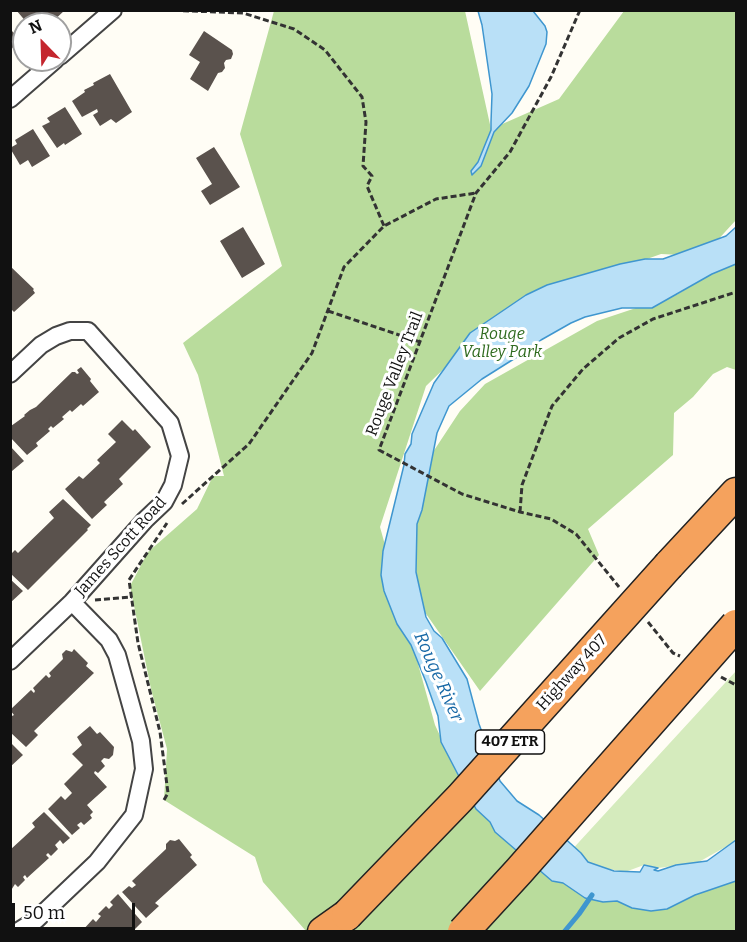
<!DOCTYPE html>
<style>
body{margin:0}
#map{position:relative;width:747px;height:942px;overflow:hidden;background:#fffdf5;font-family:Bitter,serif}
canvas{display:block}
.frame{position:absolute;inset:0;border:12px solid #111;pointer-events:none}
.north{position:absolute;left:12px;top:12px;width:60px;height:60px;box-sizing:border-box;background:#fff;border:2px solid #a0a0a0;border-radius:50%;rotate:337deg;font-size:16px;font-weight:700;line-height:24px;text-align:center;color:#111}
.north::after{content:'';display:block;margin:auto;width:21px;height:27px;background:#c4262e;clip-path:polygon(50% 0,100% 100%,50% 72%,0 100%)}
.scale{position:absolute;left:12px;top:903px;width:123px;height:27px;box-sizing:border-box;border:3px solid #111;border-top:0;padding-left:8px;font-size:18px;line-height:21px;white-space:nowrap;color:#111;-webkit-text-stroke:4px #fff;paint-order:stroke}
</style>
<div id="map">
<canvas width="747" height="942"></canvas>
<div class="frame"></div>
<div class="north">N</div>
<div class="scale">50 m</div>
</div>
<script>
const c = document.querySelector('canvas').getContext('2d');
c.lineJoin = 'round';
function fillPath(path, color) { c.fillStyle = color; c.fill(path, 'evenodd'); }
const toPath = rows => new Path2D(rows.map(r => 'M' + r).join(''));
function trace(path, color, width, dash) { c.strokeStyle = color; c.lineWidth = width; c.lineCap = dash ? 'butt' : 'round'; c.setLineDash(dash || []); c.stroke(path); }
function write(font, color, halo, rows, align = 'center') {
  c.font = font + ' Bitter,serif'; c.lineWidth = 6; c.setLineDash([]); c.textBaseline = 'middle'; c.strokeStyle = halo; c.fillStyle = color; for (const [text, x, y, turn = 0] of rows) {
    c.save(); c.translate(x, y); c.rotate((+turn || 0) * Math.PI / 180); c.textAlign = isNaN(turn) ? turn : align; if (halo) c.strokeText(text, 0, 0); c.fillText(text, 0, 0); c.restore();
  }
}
const green = toPath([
 [736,671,736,841,697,863,658,868,644,865,625,872,583,864,568,854]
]);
const forest = toPath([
 [274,11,465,11,491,129,559,99,624,11,736,11,736,220,703,256,661,254,543,296,458,355,426,386,380,527,435,725,460,779,581,882,736,879,736,931,306,931,263,882,255,857,164,800,167,749,151,689,130,586,148,552,197,509,213,476,224,476,198,375,183,343,282,266,240,134],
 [736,263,736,370,727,367,713,374,693,397,674,413,673,455,588,529,599,555,480,691,422,608,416,572,417,524,433,452,460,411,485,384,597,321,678,294,716,271]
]);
const water = toPath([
 [478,11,533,11,545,26,547,32,546,44,529,86,512,113,494,132,481,166,472,175,471,171,478,162,491,130,491,122,492,94,482,25,478,11],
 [736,227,736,264,712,274,652,308,622,308,585,317,571,323,541,340,517,357,482,379,449,406,437,433,422,510,417,524,416,572,426,617,434,631,442,638,467,679,479,724,500,781,517,801,539,815,581,853,588,862,614,871,640,872,644,865,658,868,654,870,658,871,676,865,707,861,736,840,736,881,695,895,667,909,651,911,632,908,617,901,603,902,585,898,563,883,552,881,495,832,490,822,476,809,441,742,438,716,426,682,411,645,397,624,384,591,381,575,383,551,404,465,405,454,411,444,412,434,434,383,470,333,526,295,547,285,620,264,645,259,663,259,726,236,736,227]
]);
const stream = toPath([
 [564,932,579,914,592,895]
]);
const building = toPath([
 [16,10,65,10,50,24,28,24],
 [10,29,21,40,10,50],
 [204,31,232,50,233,54,231,59,226,60,224,63,225,68,222,72,218,73,208,91,190,79,200,62,189,55],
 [110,74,132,112,116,123,111,119,100,126,93,115,98,112,97,109,82,117,72,101,85,92,84,90,94,85,93,83],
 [65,107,82,134,65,145,64,143,57,148,42,126,50,122,47,118],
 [33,129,50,156,32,167,28,160,20,165,10,148,17,144,15,140],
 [214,147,240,187,210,205,201,191,212,184,196,158],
 [243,227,265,264,242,278,220,241],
 [10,266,34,289,33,290,35,293,14,312,10,308],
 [81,367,91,379,90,381,99,392,83,406,81,404,72,412,70,410,62,417,64,419,53,428,51,426,48,429,50,431,36,443,38,446,27,455,10,437,11,426,25,416,24,415,30,410,36,407,72,372,75,372,77,374,79,373,77,370],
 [122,420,133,431,135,429,151,447,119,479,123,484,104,502,107,505,92,519,65,489,79,476,83,479,100,463,97,460,116,442,108,434],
 [10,446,24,461,12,471,10,469],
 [63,499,91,525,87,529,88,530,28,590,10,573,10,555,15,550,18,553,54,518,49,512],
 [10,579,23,591,10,603],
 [74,649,88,663,86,666,94,673,34,731,38,735,26,747,10,732,10,717,14,715,10,710,31,690,34,693,35,691,33,688,46,675,49,678,51,676,49,673,63,659,62,654,66,650,72,652],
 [90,726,97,734,100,732,114,747,113,755,109,759,104,758,101,761,105,766,98,773,95,771,94,773,107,787,87,805,93,812,90,815,92,818,84,825,81,822,77,825,80,828,72,835,48,809,61,796,65,800,72,793,64,784,83,765,72,754,82,745,77,737],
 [10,742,23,755,10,767],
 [44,812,70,838,63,844,60,840,55,845,58,849,51,856,48,853,46,855,49,858,27,878,25,875,23,877,25,880,18,887,15,884,10,892,10,850,35,827,32,823],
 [179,839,192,855,190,857,197,865,155,903,159,906,146,918,122,892,129,886,132,888,136,885,132,881,166,849,166,844,170,840,175,841],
 [118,894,142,922,132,932,81,932,93,919,96,922,101,916,98,914,106,906,109,909,113,905,110,902]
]);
const path = toPath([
 [165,10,243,13,294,29,325,50,362,97,366,122,363,166,372,176,367,186,384,226],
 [580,10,551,77,510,152,476,193,379,450,462,494,520,512,551,519,576,534,619,587],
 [328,311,420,342],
 [182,504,249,444,312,353,344,267,384,226,436,199,476,193],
 [520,512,522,485,552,406,583,369,619,338,653,319,736,292],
 [95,600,132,597],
 [648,622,673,653,680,656],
 [721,677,736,685],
 [164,800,168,793,160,732,138,643,129,580,167,523]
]);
const minor = toPath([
 [60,56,113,10],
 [10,99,55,60],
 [10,374,41,345,56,336,70,331,88,331,170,423,180,456,173,485,164,502,145,520,72,602,10,661],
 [17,932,36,920,97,862,134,815,144,769,141,741,117,655,109,640,72,602]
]);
const motorway = toPath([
 [669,565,736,493],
 [323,932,347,915]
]);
const motorwayBridge = toPath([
 [347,915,460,798,669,565],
 [463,932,519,871,736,625]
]);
const shields = [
 [510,742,69]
];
const shieldNames = [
 ["407 ETR",510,742]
];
const parkNames = [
 ["Rouge",502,335],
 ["Valley Park",502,353]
];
const streetNames = [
 ["Rouge Valley Trail",395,374,-69],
 ["James Scott Road",121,547,-48],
 ["Highway 407",572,673,-48]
];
const waterNames = [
 ["Rouge River",438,677,66]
];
fillPath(green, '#d5ebbd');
fillPath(forest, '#b9dc9c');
fillPath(water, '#b9e0f7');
trace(water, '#3f96cf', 1.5);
trace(stream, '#3f96cf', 5);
fillPath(building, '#5a524d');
trace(minor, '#444', 20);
trace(motorway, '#222', 33);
trace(path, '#333', 3, [6, 3]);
trace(minor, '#fff', 16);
trace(motorway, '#f5a25d', 30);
trace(motorwayBridge, '#222', 33, []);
trace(motorwayBridge, '#f5a25d', 30);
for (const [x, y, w] of shields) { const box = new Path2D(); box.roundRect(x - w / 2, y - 12, w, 24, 4.5); c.fillStyle = '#fff'; c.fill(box); trace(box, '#111', 1.5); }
write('bold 15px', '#111', null, shieldNames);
write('italic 16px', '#2f6b1f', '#fff', parkNames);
write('16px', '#111', '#fff', streetNames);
write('italic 18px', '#1768a6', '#fff', waterNames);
</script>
